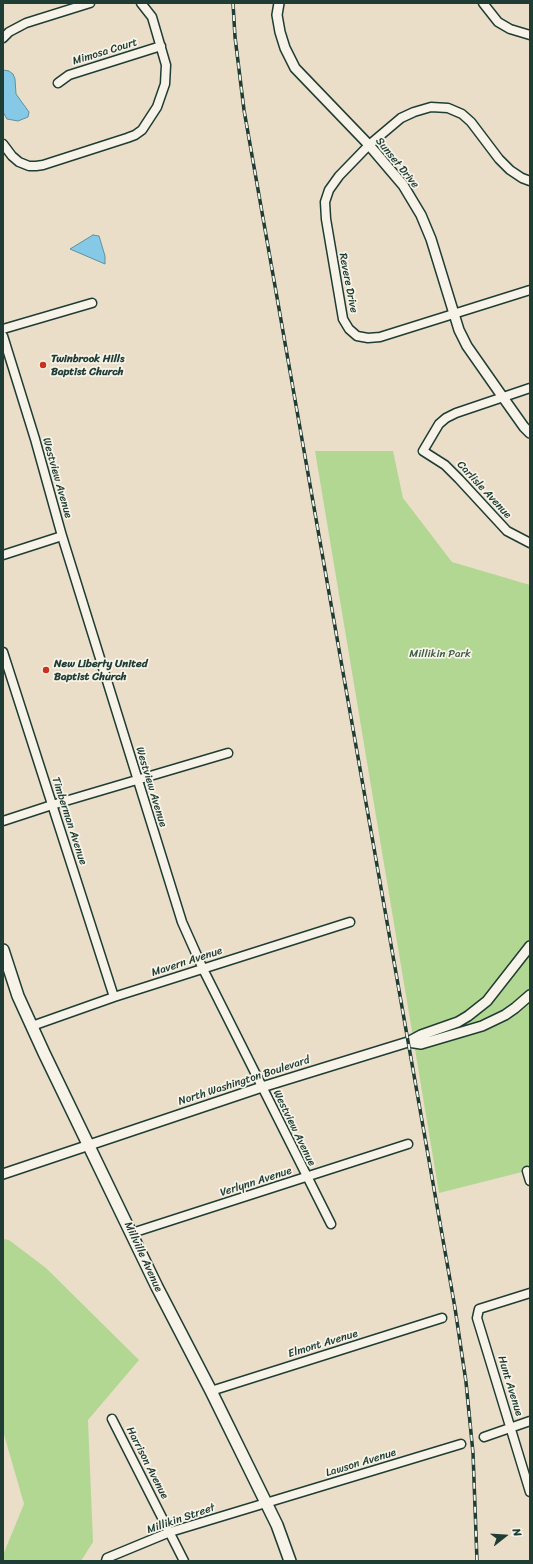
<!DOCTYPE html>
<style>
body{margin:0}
#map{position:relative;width:533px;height:1564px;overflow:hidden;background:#ebdec9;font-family:Sriracha,sans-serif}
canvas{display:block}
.frame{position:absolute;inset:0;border:4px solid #1f3d34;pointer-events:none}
.north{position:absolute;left:485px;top:1516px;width:40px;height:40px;-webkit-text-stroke:3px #f7f3e8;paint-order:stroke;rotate:73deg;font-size:11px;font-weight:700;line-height:16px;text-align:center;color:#1f3d34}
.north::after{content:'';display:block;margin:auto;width:14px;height:18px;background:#1f3d34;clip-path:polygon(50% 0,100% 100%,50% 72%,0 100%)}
</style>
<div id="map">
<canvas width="533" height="1564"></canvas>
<div class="frame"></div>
<div class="north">N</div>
</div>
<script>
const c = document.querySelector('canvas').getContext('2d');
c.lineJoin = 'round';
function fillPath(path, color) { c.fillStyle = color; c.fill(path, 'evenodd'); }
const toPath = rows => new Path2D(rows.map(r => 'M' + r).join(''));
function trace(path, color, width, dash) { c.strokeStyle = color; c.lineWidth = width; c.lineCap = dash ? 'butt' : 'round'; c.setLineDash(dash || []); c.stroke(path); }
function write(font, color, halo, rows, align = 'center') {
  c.font = font + ' Sriracha,sans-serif'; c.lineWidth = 3.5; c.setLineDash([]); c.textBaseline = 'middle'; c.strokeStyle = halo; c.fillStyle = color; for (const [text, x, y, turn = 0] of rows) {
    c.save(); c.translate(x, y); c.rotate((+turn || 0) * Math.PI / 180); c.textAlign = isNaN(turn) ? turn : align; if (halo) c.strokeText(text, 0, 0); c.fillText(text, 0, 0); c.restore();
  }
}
const green = toPath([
 [315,451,393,451,403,498,452,562,530,585,530,1170,439,1193],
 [3,1239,9,1240,46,1268,139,1360,88,1420,93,1542,81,1561,3,1561,3,1555,24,1504,3,1431]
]);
const water = toPath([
 [3,70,9,71,13,74,15,79,16,94,29,112,28,117,18,121,7,119,3,112,3,70],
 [93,235,99,236,105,256,105,264,70,249,93,235]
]);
const minor = toPath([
 [483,3,498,22,510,29,530,35],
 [3,38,9,32,26,23,90,3],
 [58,83,69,75,161,46],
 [3,144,12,156,19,162,29,166,36,166,43,165,127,138,135,135,142,130,157,107,165,84,166,65,152,17,141,3],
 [530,181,522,178,510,170,499,159,471,122,462,114,448,108,431,107,414,112,401,118,369,145,339,176,329,190,325,202,326,219,343,319,349,329,357,336,368,338,380,337,530,290],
 [3,329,92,303],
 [3,336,35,439,62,536,182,922,203,969,331,1224],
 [530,388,456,413,446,418,439,424,423,451,445,465,459,479,507,531,530,543],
 [3,555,62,536],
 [3,652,114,997],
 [3,821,52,805,228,753],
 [32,1026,114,997,350,922],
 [527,1171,530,1181],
 [132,1233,408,1144],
 [530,1293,479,1309,477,1318,530,1492],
 [211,1391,442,1318],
 [112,1419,184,1561],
 [484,1437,530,1421],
 [106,1561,107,1558,170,1532,461,1444]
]);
const tertiary = toPath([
 [279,3,277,15,280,32,285,48,295,68,369,145,403,185,421,215,431,239,459,330,467,346,502,396,524,427,530,433],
 [408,1042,421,1044,482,1026,505,1015,515,1008,530,995],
 [3,1174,262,1087,408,1042,421,1035,458,1022,468,1016,487,1001,530,946]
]);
const secondary = toPath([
 [3,950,18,996,44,1053,157,1287,211,1391,277,1525,290,1561]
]);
const rail = toPath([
 [233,3,235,37,244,110,455,1308,466,1382,473,1453,477,1561]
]);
const markers = [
 [43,365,4,"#c8321e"],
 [46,670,4,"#c8321e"]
];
const streetNames = [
 ["Mimosa Court",105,52,-17],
 ["Sunset Drive",397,163,51],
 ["Revere Drive",348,283,79],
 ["Westview Avenue",57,478,74],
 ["Carlisle Avenue",484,490,47],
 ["Westview Avenue",151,787,73],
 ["Timberman Avenue",69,821,72],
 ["Mavern Avenue",187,962,-18],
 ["North Washington Boulevard",244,1081,-18],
 ["Westview Avenue",294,1128,64],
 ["Verlynn Avenue",256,1182,-18],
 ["Millville Avenue",143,1257,65],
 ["Elmont Avenue",323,1344,-17],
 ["Hunt Avenue",510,1386,73],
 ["Harrison Avenue",147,1463,63],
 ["Lawson Avenue",361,1463,-17],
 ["Millikin Street",181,1519,-19]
];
const poiNames = [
 ["Twinbrook Hills",51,359],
 ["Baptist Church",51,372],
 ["New Liberty United",54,664],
 ["Baptist Church",54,677]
];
const parkNames = [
 ["Millikin Park",440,654]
];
fillPath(green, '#b2d792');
fillPath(water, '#86c9e7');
trace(water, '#5d919f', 1);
trace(minor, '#1f3d34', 11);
trace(tertiary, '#1f3d34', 12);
trace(secondary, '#1f3d34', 14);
trace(minor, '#f7f3e8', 8);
trace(tertiary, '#f7f3e8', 9);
trace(secondary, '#f7f3e8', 11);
trace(rail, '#1f3d34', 3.5);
trace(rail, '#f7f3e8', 2, [6]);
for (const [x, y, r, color] of markers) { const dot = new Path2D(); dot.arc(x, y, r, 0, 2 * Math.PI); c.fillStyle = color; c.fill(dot); trace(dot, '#f7f3e8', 1.5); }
write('11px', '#1f3d34', '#f7f3e8', streetNames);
write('bold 11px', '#1f3d34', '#f7f3e8', poiNames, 'left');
write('11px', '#3c5c47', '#f7f3e8', parkNames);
</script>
